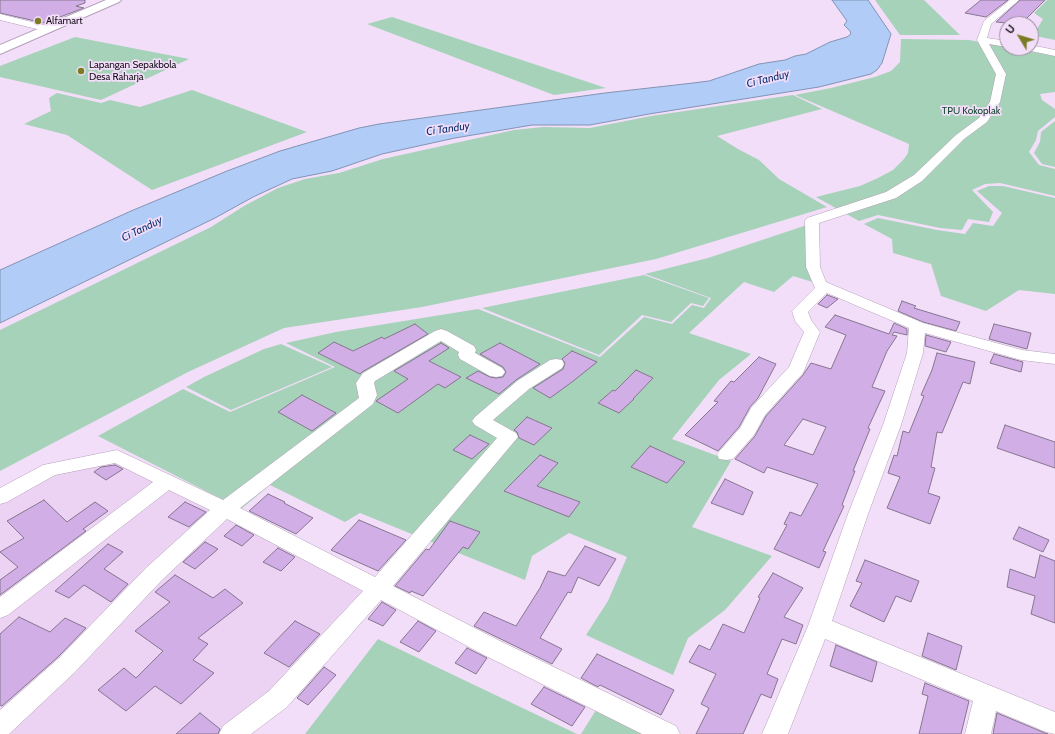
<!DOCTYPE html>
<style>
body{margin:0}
#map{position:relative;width:1055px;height:734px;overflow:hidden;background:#f3def9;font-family:Cabin,sans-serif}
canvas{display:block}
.north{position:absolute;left:999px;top:16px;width:40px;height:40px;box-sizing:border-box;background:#f3def9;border:1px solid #9a8a9e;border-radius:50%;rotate:308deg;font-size:11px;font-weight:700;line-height:16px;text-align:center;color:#140d16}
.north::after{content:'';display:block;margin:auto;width:14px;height:18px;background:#7a7b23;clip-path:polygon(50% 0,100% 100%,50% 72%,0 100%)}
</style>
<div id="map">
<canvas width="1055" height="734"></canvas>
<div class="north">U</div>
</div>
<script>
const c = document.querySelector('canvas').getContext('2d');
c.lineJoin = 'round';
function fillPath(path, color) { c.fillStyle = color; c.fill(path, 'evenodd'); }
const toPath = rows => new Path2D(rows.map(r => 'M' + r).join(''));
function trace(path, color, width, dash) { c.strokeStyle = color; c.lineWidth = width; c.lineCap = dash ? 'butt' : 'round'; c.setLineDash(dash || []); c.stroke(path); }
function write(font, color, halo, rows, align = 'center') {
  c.font = font + ' Cabin,sans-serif'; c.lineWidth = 3.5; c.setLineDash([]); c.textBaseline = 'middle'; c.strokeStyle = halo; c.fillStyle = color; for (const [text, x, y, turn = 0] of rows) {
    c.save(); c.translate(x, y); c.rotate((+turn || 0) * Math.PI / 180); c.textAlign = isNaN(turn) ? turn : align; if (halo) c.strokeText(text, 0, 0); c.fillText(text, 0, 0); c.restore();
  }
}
const built = toPath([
 [116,459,370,590,227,734,0,734,0,501,52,472]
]);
const green = toPath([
 [875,0,924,0,960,35,900,35],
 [1047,0,1055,0,1055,40,1031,35,1031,30,1037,29,1043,19,1034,13],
 [392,17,606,88,554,95,367,24],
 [75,37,189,59,101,100,0,77,0,66],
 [901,39,969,40,1055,56,1055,92,1040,94,1042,100,1055,109,1055,117,1038,131,1036,140,1029,152,1039,165,1055,169,1055,196,1000,183,985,184,972,190,993,212,989,222,968,219,962,230,940,228,878,215,859,221,816,197,860,186,878,178,893,170,904,159,908,153,909,144,795,95,831,88,875,77,891,71,900,62],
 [192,90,307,132,152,190,67,135,24,124,51,111,49,98,57,93,101,103,110,100,140,107],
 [793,95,822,109,717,136,738,149,759,160,779,179,827,207,656,259,422,307,284,328,188,372,0,471,0,330,211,227,244,206,278,188,305,179,339,173,383,159,514,130,543,127,590,128,651,116],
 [1055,121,1055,167,1042,164,1034,153,1040,142,1041,132],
 [989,186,1003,186,1055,198,1055,294,1019,290,986,311,941,296,931,264,893,253,892,239,864,224,878,218,937,230,965,234,973,223,993,226,1002,213,977,191],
 [807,225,816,283,793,276,774,292,744,282,689,333,751,354,719,380,672,439,731,461,692,527,772,556,725,610,688,638,673,675,586,635,608,601,627,557,569,533,532,556,525,580,360,513,345,522,270,485,241,509,98,436,183,389,230,412,335,367,286,343,336,332,478,309,600,357,644,317,672,324,692,305,704,308,711,298,645,274,708,258],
 [644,275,709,298,703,306,691,303,671,322,642,315,599,355,482,308],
 [281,344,332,367,231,410,186,387,204,377,264,349],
 [378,639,577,734,305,734],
 [596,710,650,734,581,734]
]);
const water = toPath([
 [832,0,868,0,891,34,882,63,877,70,871,74,819,87,649,114,590,125,532,125,455,138,382,154,332,171,292,179,253,197,215,218,0,323,0,270,131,211,227,171,280,151,359,128,379,124,605,93,693,83,709,81,759,64,785,60,795,56,806,54,830,42,847,37,851,34,850,31,844,25,847,21,832,0]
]);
const building = toPath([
 [0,0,85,0,85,3,76,6,84,8,44,23,0,13,0,0],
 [981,0,1008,0,986,17,965,13,981,0],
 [1020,0,1045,0,1023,22,1018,24,996,22,1020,0],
 [827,295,838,299,827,308,818,304,827,295],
 [902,301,916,306,914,308,960,322,956,331,923,322,898,311,902,301],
 [835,315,889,334,894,323,907,329,907,335,894,332,892,335,897,336,887,351,872,387,885,391,868,428,870,429,853,471,855,471,842,505,844,506,823,551,826,552,819,568,774,549,787,525,784,524,790,512,801,516,818,484,767,467,764,473,735,459,755,436,766,416,803,375,811,363,831,369,846,335,825,327,835,315],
 [803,419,826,427,813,455,784,445,803,419],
 [415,324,428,334,362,372,360,374,318,353,334,342,353,351,382,337,384,339,415,324],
 [994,324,1031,333,1027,349,989,339,994,324],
 [926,335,951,342,946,352,925,346,926,335],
 [441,343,449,348,429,361,461,377,445,388,438,384,398,413,376,401,408,379,394,371,441,343],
 [500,343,540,364,516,380,499,394,466,378,478,371,490,377,496,378,503,377,506,372,503,367,480,354,500,343],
 [572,351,597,362,572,382,550,398,533,388,563,369,565,363,562,359,572,351],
 [937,353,975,362,970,384,963,382,942,433,937,432,931,467,935,468,928,493,940,497,930,524,887,508,900,477,888,473,894,455,897,456,903,431,909,433,924,396,921,395,932,370,937,353],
 [994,354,1023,362,1021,372,990,363,994,354],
 [759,357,776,364,758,398,750,407,739,427,718,451,685,435,718,402,714,401,731,381,734,382,759,357],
 [636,370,653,378,633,399,634,399,619,413,598,403,613,390,615,391,636,370],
 [302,395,336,413,312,431,278,412,302,395],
 [527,417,552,428,534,445,519,438,517,432,514,430,527,417],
 [1005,425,1055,442,1055,468,997,448,1005,425],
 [470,435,489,444,472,459,453,450,470,435],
 [650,446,685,462,667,483,631,467,650,446],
 [540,455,558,463,537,486,580,502,569,517,504,491,540,455],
 [115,465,123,469,106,480,94,472,101,467,115,465],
 [725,479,753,492,743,515,711,503,725,479],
 [268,494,285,502,284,503,313,518,296,534,249,511,268,494],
 [44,500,67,522,95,502,108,511,83,529,86,531,0,595,0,580,18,567,0,552,24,538,7,521,44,500],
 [185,502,206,512,189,527,168,517,185,502],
 [359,520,406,540,378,571,331,550,359,520],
 [450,521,480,532,468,549,463,547,423,596,411,591,410,593,395,586,426,549,429,550,450,521],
 [236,525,254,535,242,546,224,536,236,525],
 [1019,527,1049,540,1043,552,1013,539,1019,527],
 [205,542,218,549,195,569,183,562,205,542],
 [108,544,123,552,104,569,128,584,111,602,84,585,69,598,55,591,108,544],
 [585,546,616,559,599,586,578,577,571,593,568,592,540,638,562,649,552,664,474,626,484,612,516,626,540,588,548,571,565,576,585,546],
 [278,548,295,557,281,571,263,562,278,548],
 [1040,555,1055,561,1055,623,1031,614,1035,596,1007,587,1010,569,1035,578,1040,555],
 [865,560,919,581,911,602,896,596,884,622,850,606,862,583,856,581,865,560],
 [773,573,803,588,784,617,803,625,796,644,782,639,767,674,778,679,771,698,761,694,743,734,696,734,709,708,701,704,716,674,689,662,699,645,710,650,723,624,744,633,760,598,758,597,773,573],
 [175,575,213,598,225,589,243,603,198,638,208,644,193,660,214,673,181,704,155,686,126,711,98,690,124,668,136,678,163,651,135,631,170,602,155,592,175,575],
 [382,602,396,610,383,626,368,619,382,602],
 [19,617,50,632,65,618,86,628,58,657,2,706,0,705,0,634,19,617],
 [295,621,320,634,289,667,264,653,295,621],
 [418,621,436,631,419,652,400,642,418,621],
 [928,633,962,646,956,670,922,656,928,633],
 [836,645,877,662,872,682,830,666,836,645],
 [467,648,487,658,476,674,455,663,467,648],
 [597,654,674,690,661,715,600,685,598,687,581,678,597,654],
 [324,667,336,675,308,705,297,698,324,667],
 [925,683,969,701,961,734,919,734,928,696,922,694,925,683],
 [544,687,585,707,572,726,531,704,544,687],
 [200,713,220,729,218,734,176,734,200,713],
 [997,713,1045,733,1048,734,993,734,997,713]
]);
const street = toPath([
 [1010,0,1019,0,991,24,987,38,1007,41,1007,47,989,44,1006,74,1000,102,987,122,964,139,922,181,896,198,819,223,820,267,826,282,923,323,1022,350,1055,354,1055,364,1021,360,925,333,923,353,901,425,868,514,832,621,1055,712,1055,734,1046,732,996,711,991,734,965,734,973,701,825,639,788,734,762,734,808,626,848,514,883,425,907,353,909,328,827,293,808,312,811,320,820,332,803,373,765,415,754,435,733,459,726,460,719,459,717,454,740,428,751,408,789,367,804,332,795,321,792,311,815,288,806,267,805,221,807,218,886,192,914,175,956,135,979,118,990,102,996,74,977,40,984,21,1010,0],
 [0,14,52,27,54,29,49,32,0,20,0,14],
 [1031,45,1055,50,1055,56,1026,50,1024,48,1031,48,1031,45],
 [441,329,447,331,474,346,476,350,475,353,502,368,505,372,502,376,496,377,490,376,460,359,458,355,459,352,441,341,375,381,374,383,377,395,373,404,240,508,375,577,497,438,475,425,472,421,475,417,517,381,550,360,556,359,562,360,564,364,562,368,529,389,493,420,516,433,518,437,393,586,500,641,676,726,680,734,642,734,484,655,381,600,287,707,251,734,219,734,223,726,269,691,363,591,227,519,162,580,75,672,9,734,0,734,0,710,59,658,146,568,210,510,169,490,8,615,0,618,0,597,153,482,115,463,55,475,7,502,0,504,0,488,43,465,117,450,223,500,359,398,356,383,363,373,435,331,441,329]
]);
const highway = toPath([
 [106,0,121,0,119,2,0,54,0,45,106,0]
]);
const markers = [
 [38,21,4,"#7a7b23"],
 [81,71,4,"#7a7b23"]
];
const farPoinames = [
 ["Alfamart",46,21],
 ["Lapangan Sepakbola",89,65],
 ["Desa Raharja",89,77]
];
const farParknames = [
 ["TPU Kokoplak",971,111]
];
const farWaternames = [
 ["Ci Tanduy",768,79,-14],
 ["Ci Tanduy",448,129,-8],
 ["Ci Tanduy",142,229,-26]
];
fillPath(built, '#ecd2f3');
fillPath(green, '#a5d2b8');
fillPath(water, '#b1ccf7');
trace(water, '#8293b4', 1);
fillPath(building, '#d1aee5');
trace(building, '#867690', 1);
trace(street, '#b4a0b9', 1);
trace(highway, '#b4a0b9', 2);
fillPath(street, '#fff');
fillPath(highway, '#fff');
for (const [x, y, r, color] of markers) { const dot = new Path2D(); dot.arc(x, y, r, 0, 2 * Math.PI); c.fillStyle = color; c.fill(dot); trace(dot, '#f3def9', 1.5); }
write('10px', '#140d16', '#f3def9', farPoinames, 'left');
write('10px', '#13472e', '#f3def9', farParknames);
write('italic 11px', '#0d3270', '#f3def9', farWaternames);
</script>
